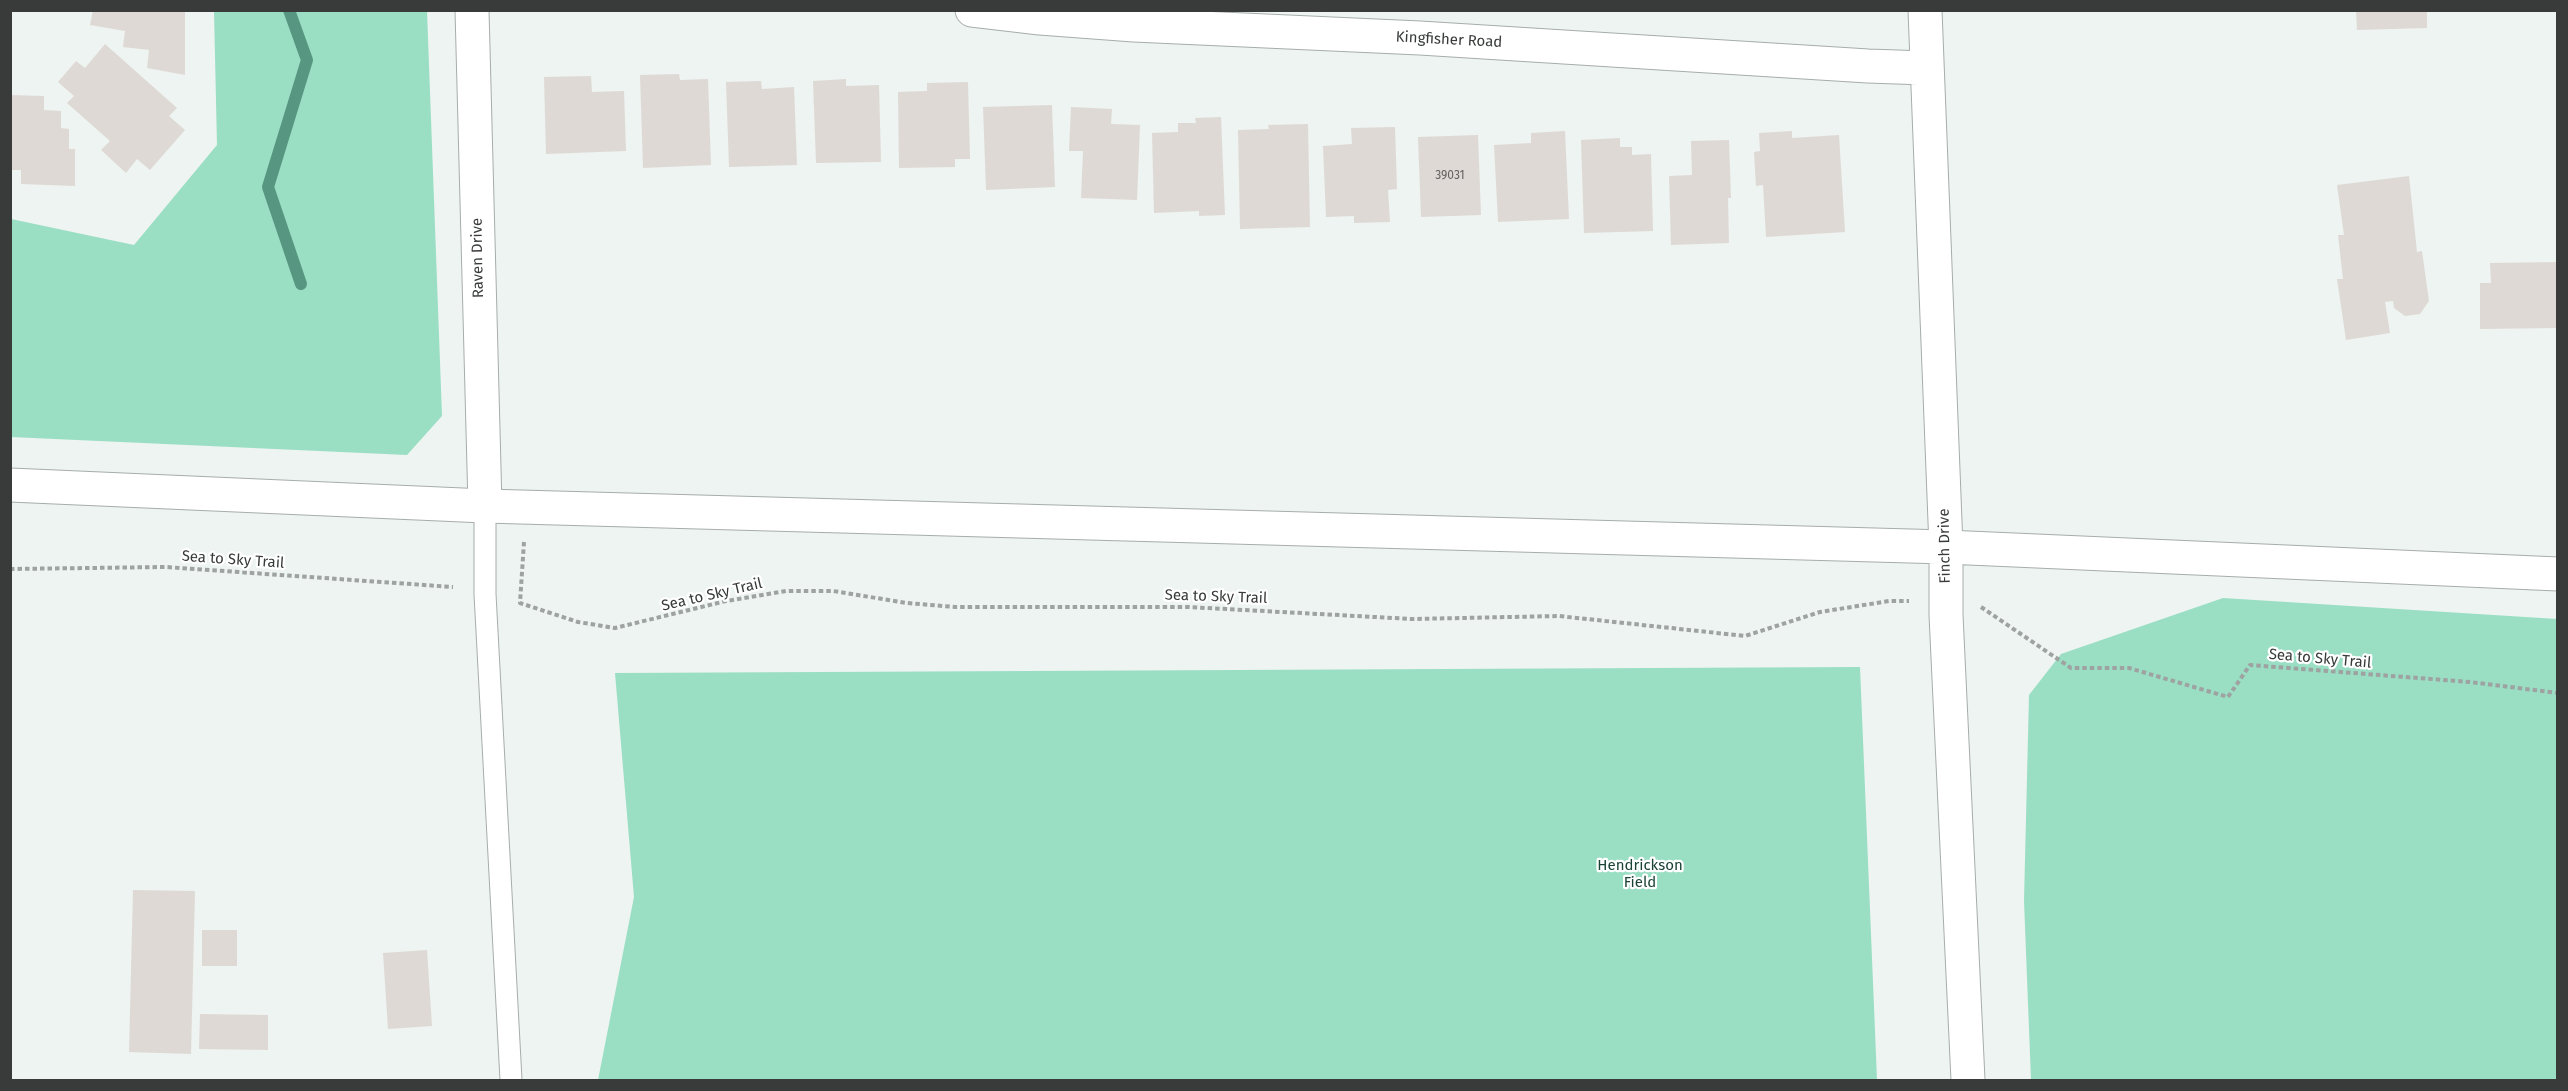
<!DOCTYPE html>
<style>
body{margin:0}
#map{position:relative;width:2568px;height:1091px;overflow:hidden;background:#edf4f1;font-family:"Fira Sans",sans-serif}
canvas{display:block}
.frame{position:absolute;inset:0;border:12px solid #383b3a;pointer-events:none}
</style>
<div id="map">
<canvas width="2568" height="1091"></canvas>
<div class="frame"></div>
</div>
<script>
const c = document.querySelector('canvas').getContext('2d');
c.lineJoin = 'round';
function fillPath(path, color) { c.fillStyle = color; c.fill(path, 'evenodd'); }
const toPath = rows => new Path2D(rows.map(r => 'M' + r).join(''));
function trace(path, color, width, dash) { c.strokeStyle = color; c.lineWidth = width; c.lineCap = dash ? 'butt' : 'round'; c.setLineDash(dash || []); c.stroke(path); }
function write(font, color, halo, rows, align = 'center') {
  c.font = font + ' "Fira Sans",sans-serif'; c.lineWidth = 4.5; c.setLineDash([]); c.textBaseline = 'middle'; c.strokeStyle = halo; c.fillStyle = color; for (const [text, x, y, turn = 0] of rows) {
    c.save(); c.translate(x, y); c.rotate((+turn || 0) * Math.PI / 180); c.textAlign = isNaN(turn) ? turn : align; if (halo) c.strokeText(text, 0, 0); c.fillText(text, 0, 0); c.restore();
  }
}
const green = toPath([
 [214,11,427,11,442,416,407,455,11,437,11,219,134,245,217,145],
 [2223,598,2557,619,2557,1080,2031,1080,2024,901,2029,695,2061,654],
 [1860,667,1877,1080,598,1080,634,897,615,673]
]);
const stream = toPath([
 [289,10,307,60,268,187,301,284]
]);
const building = toPath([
 [93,10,185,10,185,75,147,68,149,50,123,47,125,31,90,25],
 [2356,10,2427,10,2427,28,2357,30],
 [105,44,177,108,169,116,185,130,150,170,137,159,126,173,101,150,110,141,67,103,74,96,58,82,76,61,85,68],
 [679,74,680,80,708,79,711,165,643,168,640,75],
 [591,76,592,92,624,91,626,151,546,154,544,77],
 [846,79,846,86,879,85,881,162,816,163,813,81],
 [761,81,762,89,794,87,797,165,729,167,726,82],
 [968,82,970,159,955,159,955,167,899,168,898,92,927,91,927,83],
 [10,95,44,96,44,110,61,111,61,128,69,129,69,149,75,149,75,186,21,184,21,170,10,170],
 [1052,105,1055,187,986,190,983,107],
 [1071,107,1112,109,1111,124,1140,125,1137,200,1081,198,1083,151,1069,151],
 [1221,117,1225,215,1199,216,1199,211,1154,213,1152,133,1178,132,1178,123,1196,123,1195,118],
 [1308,124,1310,227,1240,229,1238,130,1269,129,1268,125],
 [1395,127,1397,189,1388,190,1390,222,1354,223,1354,216,1326,217,1323,146,1352,144,1351,128],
 [1565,131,1569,219,1498,222,1494,145,1531,143,1531,133],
 [1792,131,1792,138,1839,135,1845,232,1766,237,1763,185,1756,186,1754,152,1760,151,1759,133],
 [1478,135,1481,215,1421,217,1418,137],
 [1620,138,1620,147,1632,147,1632,155,1651,154,1653,231,1584,233,1581,140],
 [1729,140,1731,198,1728,198,1729,243,1671,245,1669,176,1692,175,1691,141],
 [2409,176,2417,252,2422,251,2429,301,2420,314,2405,316,2394,308,2393,301,2385,302,2390,333,2346,340,2337,279,2343,279,2338,235,2344,235,2337,185],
 [2558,262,2558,328,2480,329,2480,283,2491,283,2490,263],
 [133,890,195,891,191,1054,129,1052],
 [202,930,237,930,237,966,202,966],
 [427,950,432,1026,388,1029,383,953],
 [200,1014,268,1015,268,1050,199,1049]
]);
const path = toPath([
 [524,542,520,603,578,622,615,628,726,601,786,591,833,591,907,603,955,607,1188,607,1412,619,1559,616,1745,636,1820,612,1889,601,1909,601],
 [10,569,166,567,453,587],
 [1981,607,2071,668,2129,668,2228,697,2250,665,2470,682,2558,693]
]);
const lane = toPath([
 [485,506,485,594,511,1080]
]);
const street = toPath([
 [472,10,485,506],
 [972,10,1040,18,1134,25,1420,38,1868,66,1926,68],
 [1925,10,1946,547]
]);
const secondary = toPath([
 [10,485,485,506,1946,547,2558,574],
 [1946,547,1946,615,1968,1080]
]);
const numberNames = [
 ["39031",1450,176]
];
const streetNames = [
 ["Kingfisher Road",1449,40,3],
 ["Raven Drive",478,258,-91],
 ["Finch Drive",1945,546,-91],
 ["Sea to Sky Trail",233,560,4],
 ["Sea to Sky Trail",712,595,-13],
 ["Sea to Sky Trail",1216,597,2],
 ["Sea to Sky Trail",2320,659,5]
];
const parkNames = [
 ["Hendrickson",1640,866],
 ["Field",1640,883]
];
fillPath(green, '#9adec4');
trace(stream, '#579781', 12);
fillPath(building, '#dfd9d5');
trace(lane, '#a6adaa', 23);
trace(street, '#a6adaa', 35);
trace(secondary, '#a6adaa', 35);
trace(path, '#9ea3a1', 4, [4.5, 3]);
trace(lane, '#fff', 21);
trace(street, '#fff', 33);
trace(secondary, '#fff', 33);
write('12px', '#626261', null, numberNames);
write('15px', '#383b3a', '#fff', streetNames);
write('15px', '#1a4235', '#fff', parkNames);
</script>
